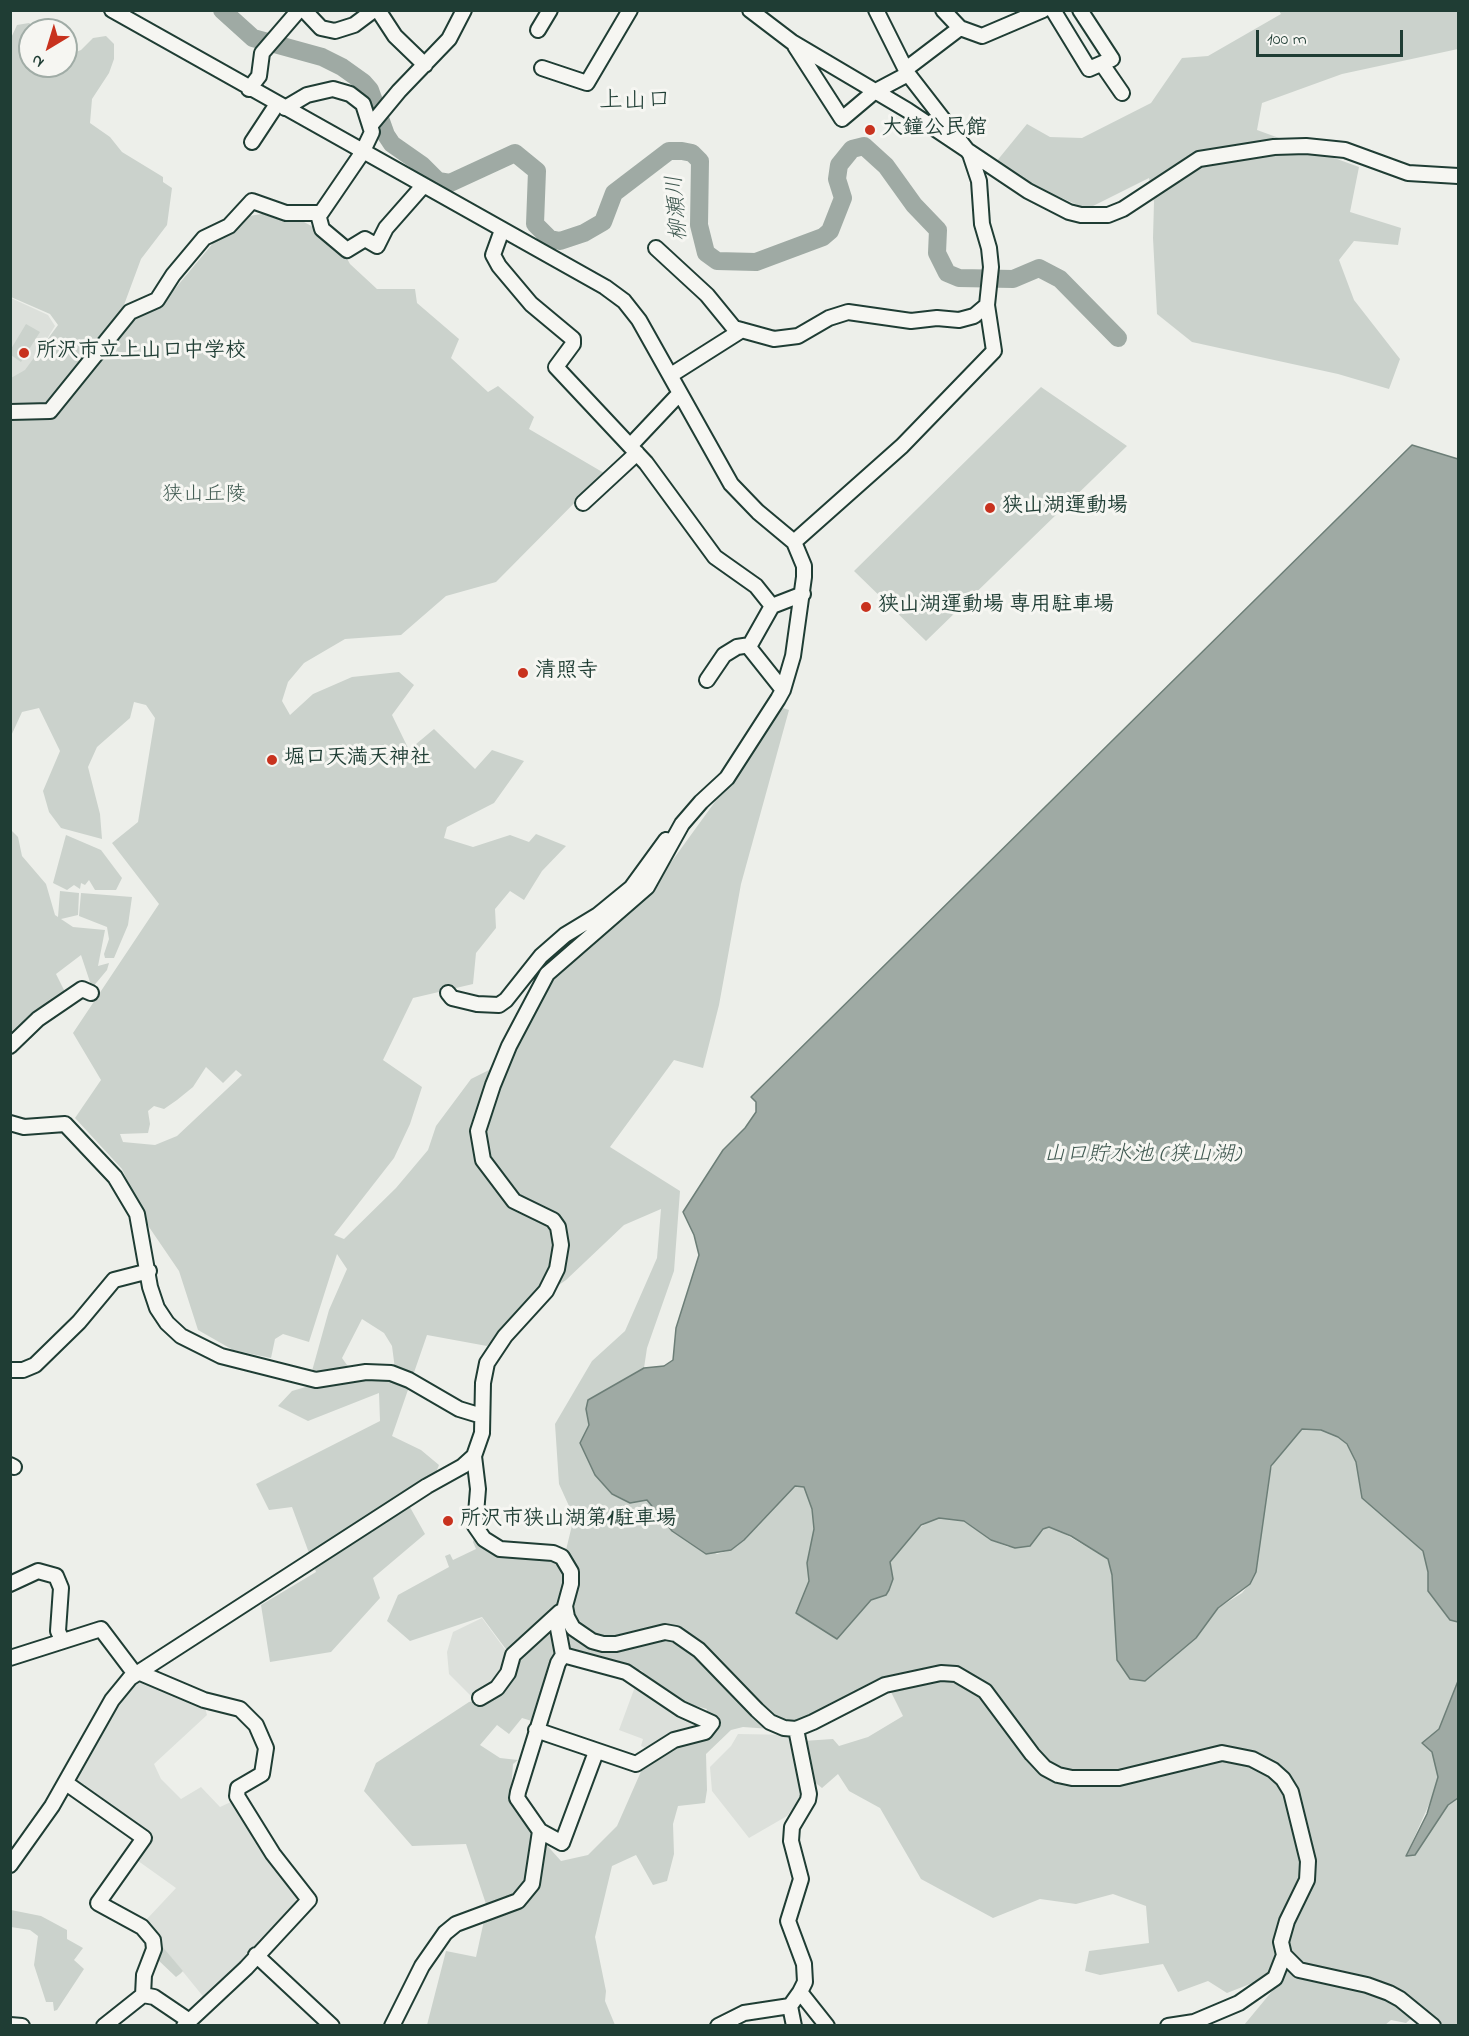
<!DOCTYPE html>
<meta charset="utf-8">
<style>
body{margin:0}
#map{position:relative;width:1469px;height:2036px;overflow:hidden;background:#edefea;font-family:"Indie Flower",sans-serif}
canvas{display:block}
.frame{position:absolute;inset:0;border:12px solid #1f3d34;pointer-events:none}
.north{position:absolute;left:18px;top:18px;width:60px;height:60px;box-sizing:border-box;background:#f6f6f2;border:2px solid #a0aca6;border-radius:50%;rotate:218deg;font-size:16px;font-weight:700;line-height:24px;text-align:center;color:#1f3d34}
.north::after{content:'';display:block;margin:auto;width:21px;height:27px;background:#c8321e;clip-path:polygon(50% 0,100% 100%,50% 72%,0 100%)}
.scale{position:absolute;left:1256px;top:30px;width:147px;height:27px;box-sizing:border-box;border:3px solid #1f3d34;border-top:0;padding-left:8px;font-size:18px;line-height:21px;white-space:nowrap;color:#1f3d34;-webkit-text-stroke:4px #f6f6f2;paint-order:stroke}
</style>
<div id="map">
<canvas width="1469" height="2036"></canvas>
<div class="frame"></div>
<div class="north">N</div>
<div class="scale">100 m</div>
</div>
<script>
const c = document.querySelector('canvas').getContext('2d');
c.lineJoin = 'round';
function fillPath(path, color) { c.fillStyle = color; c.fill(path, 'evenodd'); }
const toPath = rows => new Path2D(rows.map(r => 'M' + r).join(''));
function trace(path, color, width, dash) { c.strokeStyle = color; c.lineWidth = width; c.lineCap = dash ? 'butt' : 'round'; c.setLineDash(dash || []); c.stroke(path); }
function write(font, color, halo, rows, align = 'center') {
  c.font = font + ' "Indie Flower","Klee One",sans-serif'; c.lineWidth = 6; c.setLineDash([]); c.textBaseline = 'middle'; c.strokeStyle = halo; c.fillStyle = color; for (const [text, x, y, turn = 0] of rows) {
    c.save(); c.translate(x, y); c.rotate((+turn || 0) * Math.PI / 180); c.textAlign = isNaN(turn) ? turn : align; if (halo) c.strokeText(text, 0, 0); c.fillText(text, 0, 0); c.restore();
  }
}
const built = toPath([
 [11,298,48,315,55,326,21,380,11,383],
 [482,1618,509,1655,502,1678,489,1691,473,1698,449,1674,447,1652,453,1632],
 [142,1676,204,1704,207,1715,154,1764,161,1779,181,1799,201,1787,220,1807,233,1801,302,1896,301,1902,253,1950,244,1966,206,2000,162,1946,160,1938,146,1924,147,1919,176,1888,134,1858,148,1838,76,1785,76,1781,132,1684],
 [636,1684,700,1720,693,1736,650,1750,641,1746,643,1739,619,1730],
 [738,1734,795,1735,803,1795,787,1816,749,1838,712,1791,710,1767,731,1746]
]);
const green = toPath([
 [1279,11,1458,11,1458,49,1342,74,1262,103,1257,130,1359,167,1350,212,1401,228,1398,245,1354,241,1339,260,1354,300,1400,359,1389,389,1338,374,1192,342,1157,314,1153,238,1154,202,1149,178,1087,209,1036,187,996,162,1027,124,1050,137,1082,138,1151,103,1182,58,1208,56,1281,14],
 [29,23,39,30,30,30,30,66,66,66,66,56,81,50,93,38,106,36,114,44,114,59,109,73,92,99,90,123,110,137,122,152,163,177,163,182,172,188,167,225,141,259,121,313,132,318,158,309,214,242,226,236,249,216,268,213,304,222,317,229,344,253,350,264,377,289,415,289,417,303,459,339,451,358,488,392,498,386,534,417,529,429,604,473,496,582,446,596,401,635,345,639,304,663,288,682,282,701,290,715,313,694,352,677,399,672,414,685,392,715,409,750,434,729,475,769,492,750,524,761,494,803,447,827,444,838,473,847,510,835,529,842,536,834,566,846,542,871,524,900,510,891,495,909,496,928,476,953,473,984,413,998,383,1060,422,1087,410,1124,394,1158,334,1235,344,1239,396,1188,428,1150,436,1126,471,1079,489,1070,524,1012,560,965,643,901,783,708,789,710,741,884,719,1005,703,1068,674,1060,610,1147,680,1191,674,1271,647,1348,644,1368,588,1401,589,1425,580,1443,595,1474,612,1495,630,1503,647,1499,672,1531,717,1554,731,1550,744,1540,795,1486,804,1487,812,1509,814,1529,807,1562,809,1581,805,1593,852,1622,871,1600,886,1595,889,1590,893,1579,890,1562,913,1532,933,1519,950,1518,964,1521,991,1540,1008,1547,1042,1532,1045,1527,1056,1529,1108,1559,1112,1575,1117,1660,1152,1676,1196,1638,1218,1608,1242,1593,1250,1583,1256,1572,1268,1476,1276,1458,1302,1429,1321,1430,1338,1437,1347,1445,1356,1462,1362,1498,1423,1551,1428,1572,1428,1591,1450,1620,1458,1622,1458,1681,1439,1729,1423,1743,1432,1752,1439,1771,1435,1791,1406,1856,1415,1855,1448,1805,1458,1798,1458,2025,1429,2025,1414,2016,1406,2023,1391,2020,1385,2025,1244,2025,1278,1984,1255,1982,1227,1993,1208,1981,1178,1992,1163,1964,1100,1975,1085,1971,1089,1951,1149,1943,1146,1906,1113,1894,1076,1904,1040,1899,993,1918,921,1879,880,1808,849,1791,838,1774,822,1788,808,1777,803,1741,833,1739,839,1746,868,1737,903,1716,889,1688,807,1721,771,1729,743,1727,731,1730,706,1754,707,1790,705,1803,678,1806,673,1824,674,1854,667,1881,653,1885,636,1855,612,1866,595,1937,606,1991,605,2001,615,2025,427,2025,446,1951,476,1957,487,1907,466,1844,412,1846,364,1791,376,1763,469,1702,493,1696,517,1664,482,1617,410,1641,387,1621,398,1595,449,1567,445,1556,450,1554,453,1560,476,1549,473,1542,475,1534,553,1559,566,1550,574,1517,559,1484,555,1424,592,1361,625,1331,657,1258,661,1209,624,1225,566,1280,516,1315,487,1346,427,1335,392,1436,421,1450,439,1465,435,1475,402,1493,425,1534,373,1578,380,1598,331,1652,270,1662,261,1605,316,1572,292,1507,269,1510,256,1484,380,1421,379,1393,308,1421,278,1406,292,1391,323,1382,327,1373,312,1371,329,1310,347,1269,337,1254,309,1342,283,1334,275,1339,271,1358,233,1350,198,1330,179,1271,149,1227,122,1169,75,1118,101,1080,73,1033,159,904,112,843,138,822,155,718,146,705,134,702,130,718,97,747,88,767,100,814,102,839,61,828,49,812,43,791,60,751,39,708,22,712,11,736,11,378,25,370,58,325,50,314,11,297,11,38,17,25],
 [206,1067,223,1083,236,1070,242,1075,177,1136,155,1145,123,1142,120,1134,148,1133,150,1124,148,1111,154,1106,164,1109,177,1100,193,1087],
 [362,1319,384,1333,392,1346,395,1369,354,1368,347,1365,342,1358],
 [571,1662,605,1673,641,1670,667,1698,707,1709,697,1738,650,1751,617,1826,588,1855,561,1861,510,1804,513,1764,518,1760,500,1758,480,1745,497,1725,509,1734,522,1718,535,1722,544,1684],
 [26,324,40,332,21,362,11,355,11,349],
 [1041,387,1127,446,926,641,854,571],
 [10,829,18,837,22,856,46,884,55,915,58,917,60,891,79,893,78,915,61,919,73,927,105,930,98,966,109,963,107,970,92,988,81,955,56,974,67,996,10,1050],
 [66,835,101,850,122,878,116,890,95,890,89,880,85,885,81,883,80,889,74,885,67,890,53,883],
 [81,893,132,897,128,925,114,958,105,958,104,954,109,939,107,927,79,916],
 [11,1910,41,1916,67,1930,67,1939,83,1948,74,1960,84,1969,57,2010,54,2011,53,2002,46,2002,34,1965,38,1936,30,1930,11,1927],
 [162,1946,183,1971,180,1974,176,1977,156,1958]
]);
const water = toPath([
 [1412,445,1458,459,1458,1622,1450,1620,1428,1591,1428,1572,1423,1551,1362,1498,1356,1462,1347,1444,1338,1437,1321,1430,1302,1429,1271,1466,1256,1572,1250,1584,1218,1608,1196,1638,1145,1681,1130,1679,1117,1660,1112,1575,1108,1559,1071,1536,1049,1527,1043,1529,1030,1546,1015,1548,991,1540,964,1521,939,1518,921,1525,890,1562,893,1579,889,1590,886,1595,871,1600,837,1639,796,1613,809,1581,807,1563,814,1529,812,1509,804,1487,795,1486,744,1540,731,1550,706,1554,672,1531,647,1500,630,1503,612,1494,595,1475,580,1443,589,1425,586,1409,588,1400,644,1368,664,1366,673,1360,676,1328,699,1255,694,1235,683,1212,723,1150,745,1128,756,1112,756,1102,751,1097,1412,445],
 [1458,1681,1458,1798,1448,1805,1415,1855,1406,1856,1427,1814,1438,1777,1432,1752,1422,1743,1439,1729,1458,1681]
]);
const river = toPath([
 [222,10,253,38,322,57,342,67,363,82,370,90,386,135,392,144,422,165,438,181,450,183,515,153,537,171,535,224,550,239,560,241,584,233,603,222,614,193,669,151,682,151,692,153,700,161,699,225,706,253,717,261,756,262,823,237,830,231,843,198,837,179,839,165,852,149,864,146,886,166,914,205,938,230,937,253,947,273,959,278,1013,279,1039,268,1060,279,1118,338]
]);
const minor = toPath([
 [304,10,321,28,335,31,354,25,374,10],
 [378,10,395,36,425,65],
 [750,10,792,42,907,110,1028,191,1069,212,1081,215,1108,215,1123,209,1199,159,1274,147,1306,146,1345,150,1408,173,1458,176],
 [943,10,960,28,982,36,1043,10],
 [1053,10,1089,69,1112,59,1080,10],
 [538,30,550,10],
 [795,46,842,119,874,92,908,74],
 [1102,64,1122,93],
 [542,68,587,83,630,10],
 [906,69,960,28],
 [249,89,259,76,262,53,299,10],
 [285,108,307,95,333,89,350,94,363,104,370,126],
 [252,142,277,104],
 [318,214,322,229,347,250,365,239,377,246,386,228,423,186],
 [502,230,493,255,499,266,531,304,573,339,573,344,556,367,646,463,715,557,756,586,772,606],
 [656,248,707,295,734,328,774,339,798,336,829,318,848,312,911,321,937,318,959,320,974,316,987,305],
 [671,375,742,330],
 [10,412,50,411,130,312,157,300,173,275,204,238,229,226,252,201,286,213,321,213,362,153,372,132,370,126,399,91,449,39,464,10],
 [630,446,680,393],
 [583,503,637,453],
 [794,542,902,446,994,351,987,305,991,267,989,248,982,224,979,181,970,154,908,74,876,10],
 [748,646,783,690],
 [707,680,724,655,737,647,750,645,772,606,803,594],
 [448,993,452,998,477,1004,499,1005,506,1000,541,956,565,935,598,915,631,888,666,840],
 [10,1046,38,1019,82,989,91,993],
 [10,1123,24,1127,65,1124,115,1177,137,1214,150,1287,157,1308,167,1323,181,1336,221,1356,316,1380,366,1372,391,1373,409,1380,459,1409,482,1416],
 [10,1370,23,1370,35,1365,79,1322,114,1280,149,1271],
 [474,1456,478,1489,475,1526,484,1539,500,1549,553,1553,562,1557,571,1572,571,1584,565,1606,567,1617,573,1628,592,1641,603,1644,616,1644,665,1632,676,1634,699,1650,757,1710,770,1722,784,1728,796,1729,813,1722,885,1685,941,1673,956,1674,985,1691,1032,1754,1045,1768,1058,1775,1072,1778,1119,1778,1222,1753,1252,1759,1273,1770,1283,1779,1291,1792,1308,1861,1307,1880,1287,1921,1281,1942,1284,1955,1299,1970,1367,1985,1389,1993,1400,1999,1433,2026],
 [10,1465,14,1467],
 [10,1584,38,1571,56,1576,61,1588,58,1631,62,1640],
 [10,1658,101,1629,135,1674],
 [138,1672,204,1700,240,1709,256,1725,266,1748,262,1774,238,1788,237,1796,273,1854,309,1900,246,1968,184,2026],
 [480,1698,497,1688,508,1673,513,1655,560,1612],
 [796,1729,809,1794,808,1800,792,1827,791,1841,801,1879,788,1921,804,1964,805,1982,800,1992,827,2026],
 [536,1730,636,1764,674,1740,705,1732,712,1723,681,1709,626,1672,563,1655],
 [66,1783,144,1838,98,1903,142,1927,153,1940,154,1949,144,1975,143,1995],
 [540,1831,562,1843,596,1752],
 [10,1865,52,1806,112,1700,130,1678,427,1486,463,1466,474,1456,482,1433,483,1383,487,1363,505,1336,546,1291,557,1269,561,1245,558,1227,553,1220,514,1201,483,1160,478,1131,493,1085,509,1046,547,974,647,887,682,824,701,802,727,778,778,699,783,690,793,656,804,577,804,566,794,542,758,512,731,484,639,320,624,301,605,287,112,10],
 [256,1955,332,2026],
 [790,2006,794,2026],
 [10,2025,22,2026],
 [104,2026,143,1995,154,1997,188,2020],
 [392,2026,422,1966,445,1933,456,1924,518,1901,532,1884,540,1831,517,1798,518,1792,558,1663,563,1655,556,1618],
 [718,2026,744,2013,790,2006,800,1992],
 [1168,2026,1194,2022,1239,2003,1275,1978,1284,1955]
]);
const markers = [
 [870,130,6,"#c8321e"],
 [24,353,6,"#c8321e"],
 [990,508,6,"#c8321e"],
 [866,607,6,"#c8321e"],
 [523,673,6,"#c8321e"],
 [272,760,6,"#c8321e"],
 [448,1521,6,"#c8321e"]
];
const poiNames = [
 ["大鐘公民館",882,130],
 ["所沢市立上山口中学校",36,353],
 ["狭山湖運動場",1002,508],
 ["狭山湖運動場 専用駐車場",878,607],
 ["清照寺",535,673],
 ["堀口天満天神社",284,760],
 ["所沢市狭山湖第1駐車場",460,1521]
];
const parkNames = [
 ["狭山丘陵",204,497]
];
const waterNames = [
 ["柳瀬川",679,208,-94],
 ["山口貯水池 (狭山湖)",1142,1156]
];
const quarterNames = [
 ["上山口",635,103]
];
fillPath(built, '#dce0db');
fillPath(green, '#cbd2cc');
fillPath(water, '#9faaa4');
trace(water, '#6c7e77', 1.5);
trace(river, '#9faaa4', 18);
trace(minor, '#1f3d34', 18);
trace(minor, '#f6f6f2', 14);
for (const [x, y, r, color] of markers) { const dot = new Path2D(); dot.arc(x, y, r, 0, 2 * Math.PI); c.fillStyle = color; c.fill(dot); trace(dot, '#f6f6f2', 2); }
write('bold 21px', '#1f3d34', '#f6f6f2', poiNames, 'left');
write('21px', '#415b52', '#f6f6f2', parkNames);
write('italic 22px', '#3f5850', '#f6f6f2', waterNames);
write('24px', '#1f3d34', '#f6f6f2', quarterNames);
</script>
